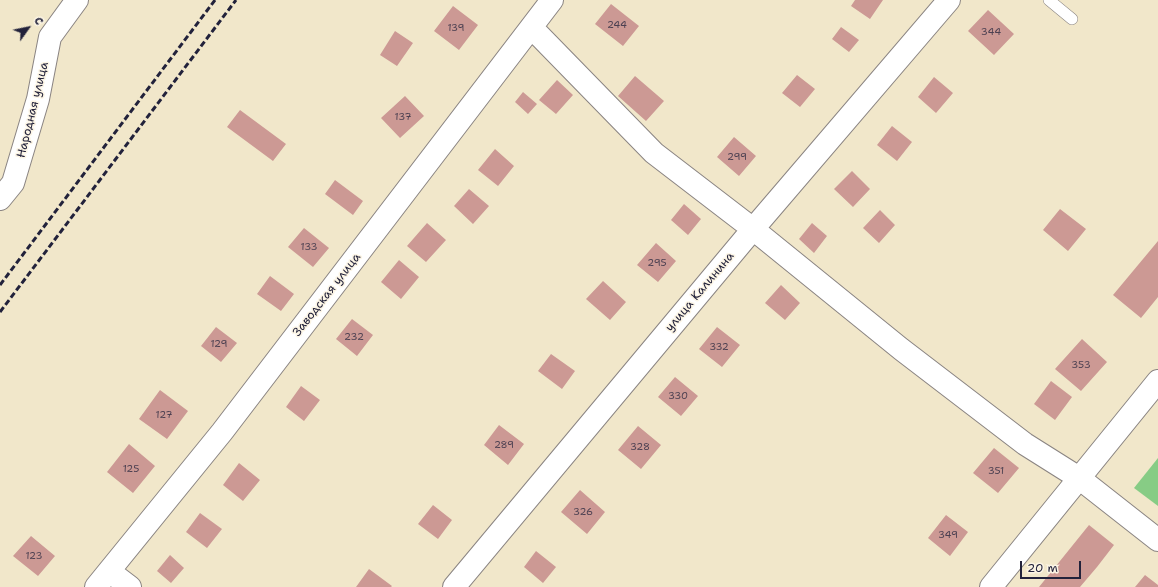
<!DOCTYPE html>
<meta charset="utf-8">
<style>
body{margin:0}
#map{position:relative;width:1158px;height:587px;overflow:hidden;background:#f1e7ca;font-family:"Shantell Sans",sans-serif}
canvas{display:block}
.north{position:absolute;left:8px;top:8px;width:40px;height:40px;-webkit-text-stroke:3px #fcf5e5;paint-order:stroke;rotate:57deg;font-size:11px;font-weight:700;line-height:16px;text-align:center;color:#22223b}
.north::after{content:'';display:block;margin:auto;width:14px;height:18px;background:#22223b;clip-path:polygon(50% 0,100% 100%,50% 72%,0 100%)}
.scale{position:absolute;left:1020px;top:561px;width:61px;height:18px;box-sizing:border-box;border:2px solid #22223b;border-top:0;padding-left:5px;font-size:12px;line-height:14px;white-space:nowrap;color:#22223b;-webkit-text-stroke:3px #fcf5e5;paint-order:stroke}
</style>
<div id="map">
<canvas width="1158" height="587"></canvas>
<div class="north">С</div>
<div class="scale">20 m</div>
</div>
<script>
const c = document.querySelector('canvas').getContext('2d');
c.lineJoin = 'round';
function fillPath(path, color) { c.fillStyle = color; c.fill(path, 'evenodd'); }
const toPath = rows => new Path2D(rows.map(r => 'M' + r).join(''));
function trace(path, color, width, dash) { c.strokeStyle = color; c.lineWidth = width; c.lineCap = dash ? 'butt' : 'round'; c.setLineDash(dash || []); c.stroke(path); }
function write(font, color, halo, rows, align = 'center') {
  c.font = font + ' "Shantell Sans",sans-serif'; c.lineWidth = 3; c.setLineDash([]); c.textBaseline = 'middle'; c.strokeStyle = halo; c.fillStyle = color; for (const [text, x, y, turn = 0] of rows) {
    c.save(); c.translate(x, y); c.rotate((+turn || 0) * Math.PI / 180); c.textAlign = isNaN(turn) ? turn : align; if (halo) c.strokeText(text, 0, 0); c.fillText(text, 0, 0); c.restore();
  }
}
const green = toPath([
 [1158,458,1158,506,1134,488]
]);
const building = toPath([
 [855,0,883,0,870,19,851,6],
 [611,4,639,26,623,46,595,24],
 [453,6,478,25,459,50,434,31],
 [988,10,1014,34,994,55,968,31],
 [841,27,859,40,849,52,832,39],
 [395,31,413,43,397,66,380,55],
 [797,75,815,89,800,107,782,93],
 [635,76,664,101,646,121,618,96],
 [934,77,953,93,936,113,918,97],
 [557,80,573,95,556,114,539,100],
 [523,92,537,104,528,114,515,102],
 [405,96,424,116,400,138,381,118],
 [240,110,286,144,273,161,227,127],
 [892,126,912,142,897,161,877,145],
 [734,137,756,156,739,176,717,157],
 [495,149,514,166,498,186,478,170],
 [852,171,870,189,853,207,834,189],
 [335,180,363,201,353,215,325,194],
 [469,189,489,206,473,224,454,206],
 [684,204,701,219,688,235,671,220],
 [1060,209,1086,229,1068,251,1043,230],
 [880,210,895,225,879,243,863,228],
 [427,223,446,240,426,262,407,246],
 [812,223,827,236,814,253,799,239],
 [304,228,329,248,313,267,288,247],
 [1158,241,1158,297,1141,318,1113,295],
 [656,243,676,261,658,282,637,265],
 [399,260,419,277,401,299,381,282],
 [270,276,294,294,281,311,257,294],
 [603,281,626,302,610,320,586,299],
 [781,285,800,303,785,320,765,303],
 [352,319,373,335,357,356,336,339],
 [216,327,237,343,221,362,201,346],
 [717,327,740,345,722,367,699,349],
 [1082,339,1107,362,1081,391,1055,369],
 [551,354,575,371,562,389,538,371],
 [675,377,698,396,681,416,658,397],
 [1051,381,1072,397,1055,420,1034,404],
 [301,386,320,400,304,421,286,407],
 [160,390,188,411,167,439,139,419],
 [499,425,524,444,508,465,484,445],
 [638,426,661,445,641,469,618,450],
 [129,444,155,466,133,493,107,472],
 [994,448,1019,468,998,493,973,473],
 [239,463,260,480,243,501,223,485],
 [580,490,605,512,587,534,561,512],
 [433,505,452,520,438,539,418,524],
 [200,513,222,529,207,548,186,532],
 [946,515,968,532,950,556,928,538],
 [1089,525,1114,545,1097,567,1080,587,1039,587],
 [31,536,55,556,38,576,13,556],
 [536,551,556,567,543,583,524,567],
 [170,555,184,568,171,583,157,571],
 [369,569,392,586,391,587,356,587],
 [1145,575,1158,585,1158,587,1135,587]
]);
const service = toPath([
 [1049,0,1072,19]
]);
const minor = toPath([
 [532,28,654,153,753,229,901,349,1025,444,1079,478],
 [0,199,13,183,38,99,50,37,77,0],
 [109,571,130,587],
 [96,587,222,432,552,0],
 [454,587,753,229,949,0]
]);
const tertiary = toPath([
 [1079,478,1158,540],
 [991,587,1158,381]
]);
const rail = toPath([
 [0,285,215,0],
 [0,312,236,0]
]);
const numberNames = [
 ["244",617,25],
 ["139",456,28],
 ["344",991,32],
 ["137",403,117],
 ["299",737,157],
 ["133",309,247],
 ["295",657,263],
 ["232",354,337],
 ["129",219,344],
 ["332",719,347],
 ["353",1081,365],
 ["330",678,396],
 ["127",164,415],
 ["289",504,445],
 ["328",640,447],
 ["125",131,469],
 ["351",996,471],
 ["326",583,512],
 ["349",948,535],
 ["123",34,556]
];
const streetNames = [
 ["Народная улица",33,110,-76],
 ["улица Калинина",700,292,-50],
 ["Заводская улица",327,295,-52]
];
fillPath(green, '#87cc85');
fillPath(building, '#cc9994');
trace(service, '#8a8482', 12);
trace(minor, '#8a8482', 24);
trace(tertiary, '#8a8482', 24);
trace(service, '#fff', 11);
trace(minor, '#fff', 22);
trace(tertiary, '#fff', 22);
trace(rail, '#22223b', 3, [6, 3]);
write('10px', '#4c4051', null, numberNames);
write('12px', '#22223b', '#fcf5e5', streetNames);
</script>
